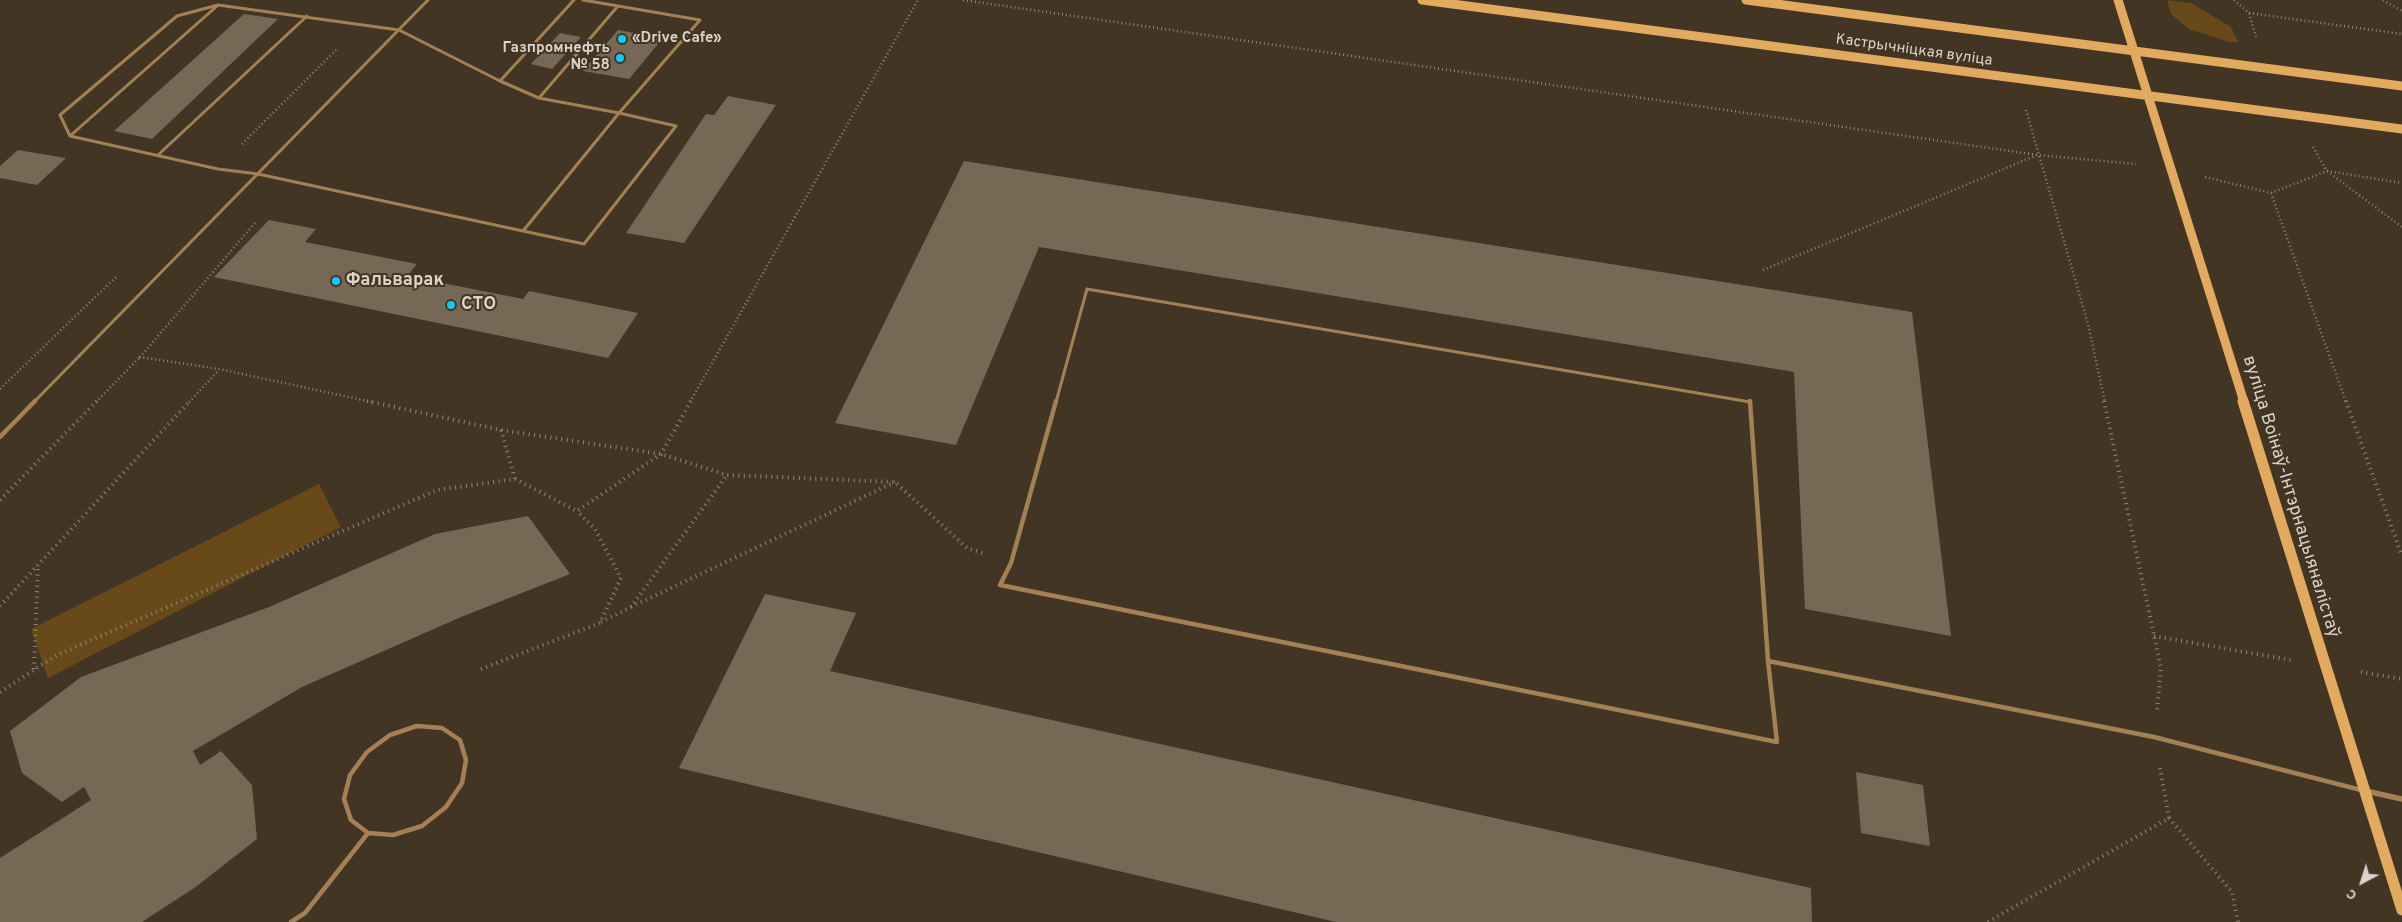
<!DOCTYPE html>
<meta charset="utf-8">
<style>
body{margin:0}
#map{position:relative;width:2402px;height:922px;overflow:hidden;background:#423523;font-family:Overpass,sans-serif}
canvas{display:block}
.north{position:absolute;left:2337px;top:857px;width:50px;height:50px;-webkit-text-stroke:4px #423523;paint-order:stroke;rotate:220deg;font-size:14px;font-weight:700;line-height:20px;text-align:center;color:#dbd3c8}
.north::after{content:'';display:block;margin:auto;width:18px;height:22px;background:#dbd3c8;clip-path:polygon(50% 0,100% 100%,50% 72%,0 100%)}
</style>
<div id="map">
<canvas width="2402" height="922"></canvas>
<div class="north">С</div>
</div>
<script>
const c = document.querySelector('canvas').getContext('2d');
c.lineJoin = 'round';
function fillPath(path, color) { c.fillStyle = color; c.fill(path, 'evenodd'); }
const toPath = rows => new Path2D(rows.map(r => 'M' + r).join(''));
function trace(path, color, width, dash) { c.strokeStyle = color; c.lineWidth = width; c.lineCap = dash ? 'butt' : 'round'; c.setLineDash(dash || []); c.stroke(path); }
function write(font, color, halo, rows, align = 'center') {
  c.font = font + ' Overpass,sans-serif'; c.lineWidth = 4; c.setLineDash([]); c.textBaseline = 'middle'; c.strokeStyle = halo; c.fillStyle = color; for (const [text, x, y, turn = 0] of rows) {
    c.save(); c.translate(x, y); c.rotate((+turn || 0) * Math.PI / 180); c.textAlign = isNaN(turn) ? turn : align; if (halo) c.strokeText(text, 0, 0); c.fillText(text, 0, 0); c.restore();
  }
}
const green = toPath([
 [2167,0,2191,3,2231,27,2238,42,2229,42,2189,29,2171,14],
 [319,484,341,527,48,678,31,629]
]);
const building = toPath([
 [244,14,278,19,152,139,114,131],
 [618,30,663,38,629,79,583,71],
 [560,33,581,37,552,69,531,64],
 [728,96,776,105,684,243,626,233,706,114,714,115],
 [18,150,66,158,37,185,0,178,0,166],
 [964,161,1912,312,1951,636,1805,609,1794,372,1039,247,956,445,835,423],
 [269,220,316,229,305,242,417,264,407,276,523,299,529,291,638,313,608,358,214,277],
 [528,516,570,574,461,617,302,687,193,751,200,765,221,751,252,785,257,839,197,886,142,922,0,922,0,858,91,800,84,787,62,802,22,773,10,731,81,677,269,607,435,534],
 [765,594,856,613,830,671,1811,888,1812,922,1336,922,679,768],
 [1856,772,1923,785,1930,846,1861,833]
]);
const pathFar1 = toPath([
 [963,0,2038,155,2136,164],
 [2234,0,2249,13,2256,37],
 [2383,0,2402,11],
 [2249,13,2402,34],
 [2026,110,2088,324,2105,402],
 [242,144,337,49],
 [2313,147,2327,171,2402,227],
 [2205,177,2271,193,2327,171,2402,183],
 [2271,193,2346,402],
 [255,223,140,357,219,369,372,402],
 [1763,270,2037,155],
 [0,389,116,277],
 [96,402,140,357],
 [189,402,219,370],
 [690,402,918,0]
]);
const path = toPath([
 [367,401,501,430,661,454,727,475,895,482,967,548,985,554],
 [2104,401,2161,668,2157,710],
 [2346,401,2402,556],
 [501,430,515,479],
 [0,500,97,401],
 [0,606,190,401],
 [631,607,895,482],
 [601,622,631,607,727,475],
 [2154,636,2291,660],
 [34,669,38,565],
 [481,669,600,623,621,578,595,529,577,511],
 [2361,672,2402,679],
 [0,692,57,655,437,490,515,479,577,511,661,454,691,401],
 [2169,818,2232,892,2238,922],
 [1988,922,2169,818,2160,768]
]);
const laneFar1 = toPath([
 [574,0,500,81,539,98,619,113,700,20],
 [583,0,700,20],
 [500,81,399,30,218,5,177,16,60,115,70,136,218,169,258,174,523,231],
 [539,98,618,6],
 [619,113,676,126,584,244,523,231,619,113],
 [70,136,217,6],
 [158,155,307,16],
 [34,402,428,0],
 [1056,402,1087,289,1750,402]
]);
const lane = toPath([
 [1056,401,1011,563,1000,585,1777,742,1768,661,1750,401],
 [0,437,35,401],
 [1768,661,2154,737,2361,790],
 [417,726,442,728,460,740,466,760,462,783,446,807,422,826,393,835,368,833,351,820,344,799,350,775,367,752,390,735,417,726],
 [291,922,305,913,368,833]
]);
const street = toPath([
 [2366,791,2402,799]
]);
const secondaryFar1 = toPath([
 [1422,0,2402,129],
 [1746,0,2402,86],
 [2118,0,2244,402]
]);
const secondary = toPath([
 [2243,401,2402,910]
]);
const markers = [
 [622,39,5,"#11cafa"],
 [620,58,5,"#11cafa"],
 [336,281,5,"#11cafa"],
 [451,305,5,"#11cafa"]
];
const farPoinames = [
 ["«Drive Cafe»",632,39],
 ["Газпромнефть",610,49,"right"],
 ["№ 58",610,66,"right"]
];
const farStreetnames = [
 ["Кастрычніцкая вуліца",1914,51,8]
];
const poiNames = [
 ["Фальварак",346,281],
 ["СТО",461,305]
];
const streetNames = [
 ["вуліца Воінаў-Інтэрнацыяналістаў",2290,497,73]
];
fillPath(green, '#68491a');
fillPath(building, '#776855');
trace(pathFar1, '#918778', 2.5, [1, 3]);
trace(path, '#918778', 4, [1, 4.5]);
trace(laneFar1, '#a48154', 3);
trace(lane, '#a48154', 4.5);
trace(street, '#a48154', 5.5);
trace(secondaryFar1, '#e1aa5f', 9);
trace(secondary, '#e1aa5f', 11);
for (const [x, y, r, color] of markers) { const dot = new Path2D(); dot.arc(x, y, r, 0, 2 * Math.PI); c.fillStyle = color; c.fill(dot); trace(dot, '#423523', 2); }
write('bold 15px', '#dbd3c8', '#423523', farPoinames, 'left');
write('15px', '#dbd3c8', '#423523', farStreetnames);
write('bold 18px', '#dbd3c8', '#423523', poiNames, 'left');
write('18px', '#dbd3c8', '#423523', streetNames);
</script>
